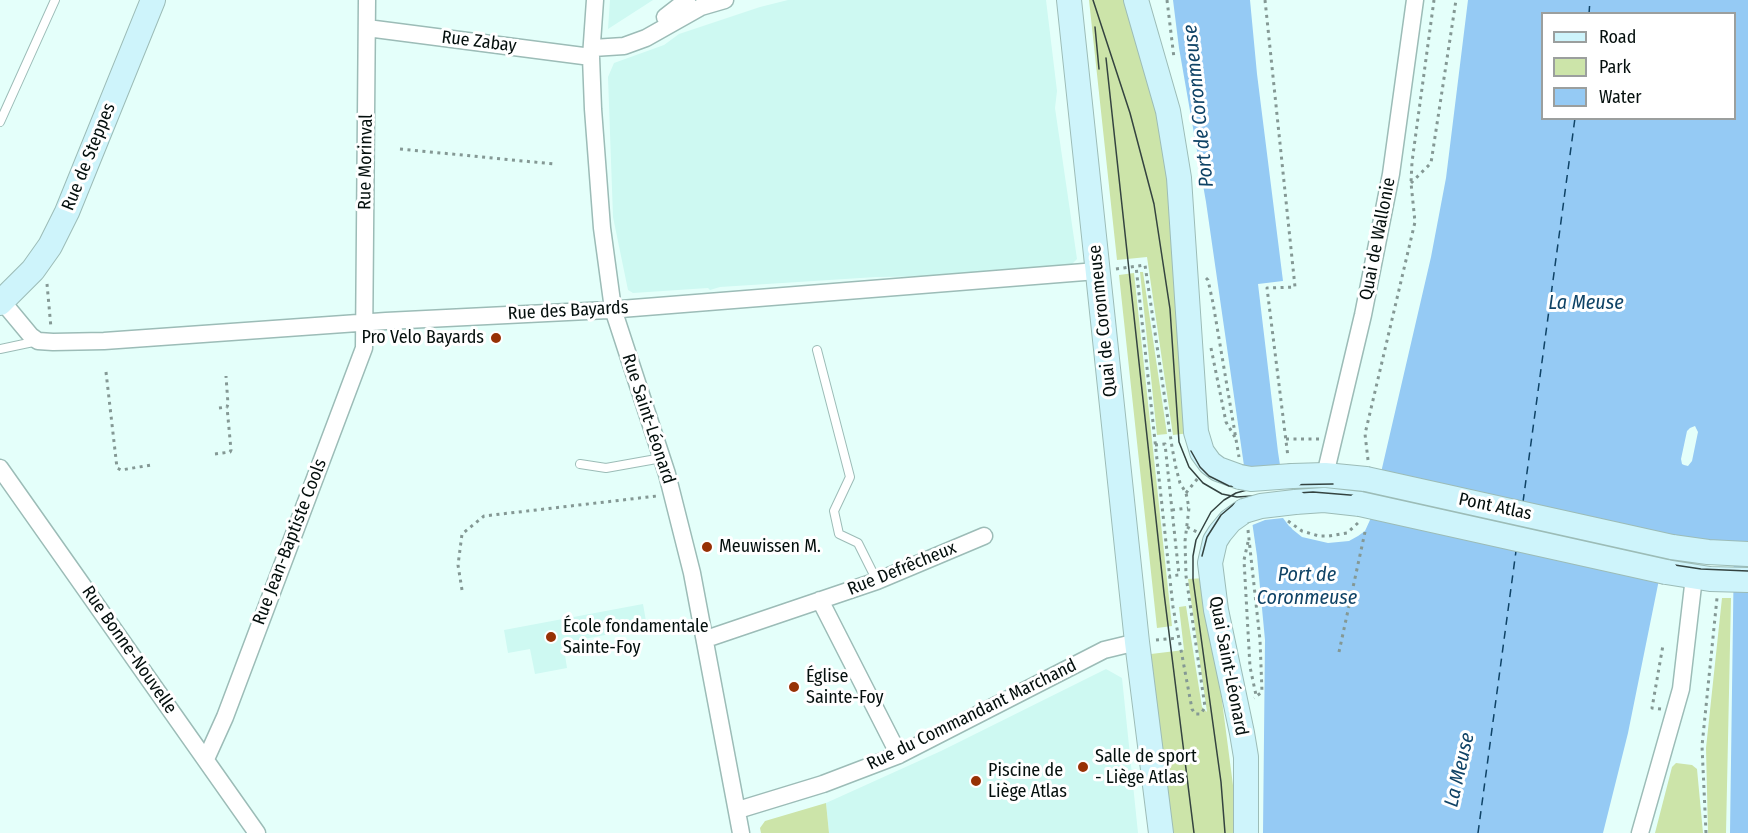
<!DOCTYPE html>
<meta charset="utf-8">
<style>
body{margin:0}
#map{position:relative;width:1748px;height:833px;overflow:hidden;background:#e4fffa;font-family:"Fira Sans Condensed",sans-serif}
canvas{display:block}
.legend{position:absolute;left:1541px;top:12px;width:195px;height:108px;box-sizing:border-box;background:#fff;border:2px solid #9b9f9e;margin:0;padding:8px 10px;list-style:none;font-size:18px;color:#040f0d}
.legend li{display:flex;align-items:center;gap:12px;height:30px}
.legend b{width:30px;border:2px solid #9b9f9e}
</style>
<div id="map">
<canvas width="1748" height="833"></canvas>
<ul class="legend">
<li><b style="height:8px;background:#cef4fb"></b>Road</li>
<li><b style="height:16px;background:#cce4a9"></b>Park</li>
<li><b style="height:16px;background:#95caf4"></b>Water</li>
</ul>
</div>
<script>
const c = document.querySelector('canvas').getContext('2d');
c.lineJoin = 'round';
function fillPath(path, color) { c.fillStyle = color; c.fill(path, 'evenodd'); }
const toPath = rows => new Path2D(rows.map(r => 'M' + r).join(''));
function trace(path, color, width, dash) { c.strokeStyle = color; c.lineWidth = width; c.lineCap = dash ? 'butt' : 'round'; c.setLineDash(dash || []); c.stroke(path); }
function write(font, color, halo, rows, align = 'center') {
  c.font = font + ' "Fira Sans Condensed",sans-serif'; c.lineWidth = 6; c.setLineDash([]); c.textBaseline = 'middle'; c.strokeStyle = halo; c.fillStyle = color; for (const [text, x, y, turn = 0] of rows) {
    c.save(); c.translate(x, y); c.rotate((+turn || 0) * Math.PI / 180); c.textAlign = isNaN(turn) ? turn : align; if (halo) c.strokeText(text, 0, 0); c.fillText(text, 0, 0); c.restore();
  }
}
const built = toPath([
 [610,0,653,0,608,29],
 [788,0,1046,0,1057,91,1055,108,1077,259,1070,266,954,276,876,277,720,287,710,290,708,288,633,293,628,290,613,217,608,77,614,63,664,45,679,34,760,7],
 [643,604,647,627,563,643,567,668,535,674,530,649,508,653,504,630],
 [1106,669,1122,678,1138,833,829,833,826,803,941,751]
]);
const green = toPath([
 [1089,0,1128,0,1163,126,1190,433,1173,435,1147,257,1117,260],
 [1140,272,1143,272,1167,434,1157,435],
 [1134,273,1172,626,1157,628,1119,275],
 [1206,578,1234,793,1237,833,1173,833,1151,654,1184,650,1179,607,1186,606,1202,707,1207,712,1188,579],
 [1722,598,1731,598,1726,833,1708,833,1706,748],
 [1676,763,1692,765,1697,769,1703,833,1655,833,1672,767],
 [826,803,829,833,761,833,760,828,765,821]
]);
const water = toPath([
 [1173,0,1250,0,1257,74,1283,281,1258,284,1278,452,1288,517,1292,529,1302,537,1328,543,1349,541,1358,536,1365,531,1370,520,1431,257,1446,178,1468,0,1748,0,1748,833,1730,833,1734,547,1667,540,1628,733,1603,833,1263,833,1265,640,1257,556,1206,202,1179,48],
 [1542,14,1734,14,1734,118,1542,118],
 [1695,426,1698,432,1692,461,1688,466,1684,465,1682,464,1681,459,1687,431,1690,428]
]);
const pier = toPath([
 [1242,468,1285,474,1291,516,1288,517,1298,530,1316,538,1296,531,1289,526,1283,518,1265,520,1250,526]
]);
const ferry = toPath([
 [1589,14,1590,0],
 [1523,502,1575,118],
 [1478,833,1516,551]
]);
const path = toPath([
 [1167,0,1174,58],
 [1265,0,1295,287,1267,288,1288,457],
 [400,149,554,164],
 [1411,183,1431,163,1456,0],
 [1116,269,1145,265,1172,447,1176,468,1180,483,1186,493,1189,508,1185,541,1186,576,1205,707,1201,714,1195,714,1192,709,1173,607,1136,266],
 [1206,278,1208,280,1213,303,1239,457],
 [47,284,51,328],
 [1211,348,1226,422,1236,439],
 [106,372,117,468,121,470,151,465],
 [219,408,227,407,228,404,226,376],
 [1286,439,1320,439],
 [1155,445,1165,444,1172,510,1179,575,1169,576],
 [215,454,230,452,231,450,227,407],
 [1368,460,1365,434,1415,222,1411,183,1412,162,1434,0],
 [1186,493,1198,478],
 [1172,510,1188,508],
 [1288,521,1302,531,1319,536,1329,536,1347,533,1359,522],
 [1187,527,1199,533],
 [1248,530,1260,640,1262,692,1254,698],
 [1248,542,1244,560,1250,667,1256,695],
 [462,590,458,565,462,534,484,516,657,496],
 [1156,640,1178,638],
 [1339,652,1365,532],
 [1661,709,1652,708,1663,645],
 [1706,833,1702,746,1717,598]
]);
const lane = toPath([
 [0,122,55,0],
 [0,349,38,341],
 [817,350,850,477,834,511,839,534,858,543,877,581],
 [580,464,606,468,662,458]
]);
const street = toPath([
 [595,0,591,57,593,109,602,228,613,309,667,474,692,573,741,833],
 [665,17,687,0],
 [367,28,591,57],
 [593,48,624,46,646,38,701,7,725,0],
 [2,301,31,336,38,341,53,342,104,341,386,321,608,310,1097,271],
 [0,468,257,833],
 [1325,475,1363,315,1391,174,1415,0],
 [820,600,899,755],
 [706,639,877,581,984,536],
 [206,759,225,717,364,348,367,0],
 [738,810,823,784,899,755,1104,650,1137,642],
 [1640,833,1681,689,1694,577]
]);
const secondary = toPath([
 [1069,0,1137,642,1161,833],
 [1136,0,1168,111,1179,178,1196,432,1202,452,1210,463,1218,469,1240,477],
 [0,303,33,270,50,246,67,212,153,0],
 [1292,476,1325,475,1366,479],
 [1295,502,1324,500,1360,504],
 [1244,511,1230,521,1220,533,1215,541,1210,563,1216,610,1242,733,1246,757,1246,833],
 [1672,547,1708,552,1748,554],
 [1666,572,1710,579,1748,580]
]);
const tram = toPath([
 [1093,0,1130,113,1154,204,1170,309,1179,442,1189,467,1203,483,1222,494,1237,497,1313,492,1362,496,1668,564,1701,569,1748,571],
 [1095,27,1099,69],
 [1106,58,1164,593,1194,833],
 [1191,451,1200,467,1209,476,1229,486,1247,487],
 [1202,556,1207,537,1221,515,1234,504,1248,499],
 [1225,833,1221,782,1193,579,1193,556,1196,540,1211,512,1224,500,1236,493,1254,488,1278,485,1333,484]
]);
const secondaryBridge = toPath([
 [1240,477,1251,479,1292,476],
 [1366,479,1672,547],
 [1360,504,1666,572],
 [1244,511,1261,506,1295,502]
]);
const markers = [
 [496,338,6,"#973105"],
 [707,547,6,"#973105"],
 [551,637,6,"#973105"],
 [794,687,6,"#973105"],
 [1083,767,6,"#973105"],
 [976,781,6,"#973105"]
];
const streetNames = [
 ["Rue Zabay",479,42,7],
 ["Rue de Steppes",89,157,-68],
 ["Rue Morinval",366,162,-89],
 ["Quai de Wallonie",1378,239,-79],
 ["Rue des Bayards",568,311,-3],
 ["Quai de Coronmeuse",1103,321,-96],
 ["Rue Saint-Léonard",648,419,72],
 ["Pont Atlas",1495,507,12],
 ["Rue Jean-Baptiste Cools",290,542,-69],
 ["Rue Defrêcheux",902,569,-22],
 ["Rue Bonne-Nouvelle",129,650,55],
 ["Quai Saint-Léonard",1228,666,79],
 ["Rue du Commandant Marchand",972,715,-26]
];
const poiNames = [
 ["Pro Velo Bayards",484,338,"right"],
 ["Meuwissen M.",719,547],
 ["École fondamentale",563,627],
 ["Sainte-Foy",563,648],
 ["Église",806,677],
 ["Sainte-Foy",806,698],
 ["Salle de sport",1095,757],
 ["- Liège Atlas",1095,778],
 ["Piscine de",988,771],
 ["Liège Atlas",988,792]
];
const waterNames = [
 ["Port de Coronmeuse",1199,106,-96],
 ["La Meuse",1586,303],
 ["Port de",1307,575],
 ["Coronmeuse",1307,598],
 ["La Meuse",1460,770,-77]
];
fillPath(built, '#cef9f2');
fillPath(green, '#cce4a9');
fillPath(water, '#95caf4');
fillPath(pier, '#e4fffa');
trace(ferry, '#0f4366', 1.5, [8, 6]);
trace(lane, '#9cbcb7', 10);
trace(street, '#9cbcb7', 19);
trace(secondary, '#9cbcb7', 26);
trace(path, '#849894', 3, [3, 4.5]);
trace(lane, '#fff', 8);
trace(street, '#fff', 16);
trace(secondary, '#cef4fb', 24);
trace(tram, '#344340', 1.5);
trace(secondaryBridge, '#9cbcb7', 26, []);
trace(secondaryBridge, '#cef4fb', 24);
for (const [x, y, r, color] of markers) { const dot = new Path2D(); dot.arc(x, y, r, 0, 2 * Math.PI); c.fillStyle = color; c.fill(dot); trace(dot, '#fff', 2); }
write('18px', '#040f0d', '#fff', streetNames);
write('18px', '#040f0d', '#fff', poiNames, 'left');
write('italic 20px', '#0f4366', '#fff', waterNames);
</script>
